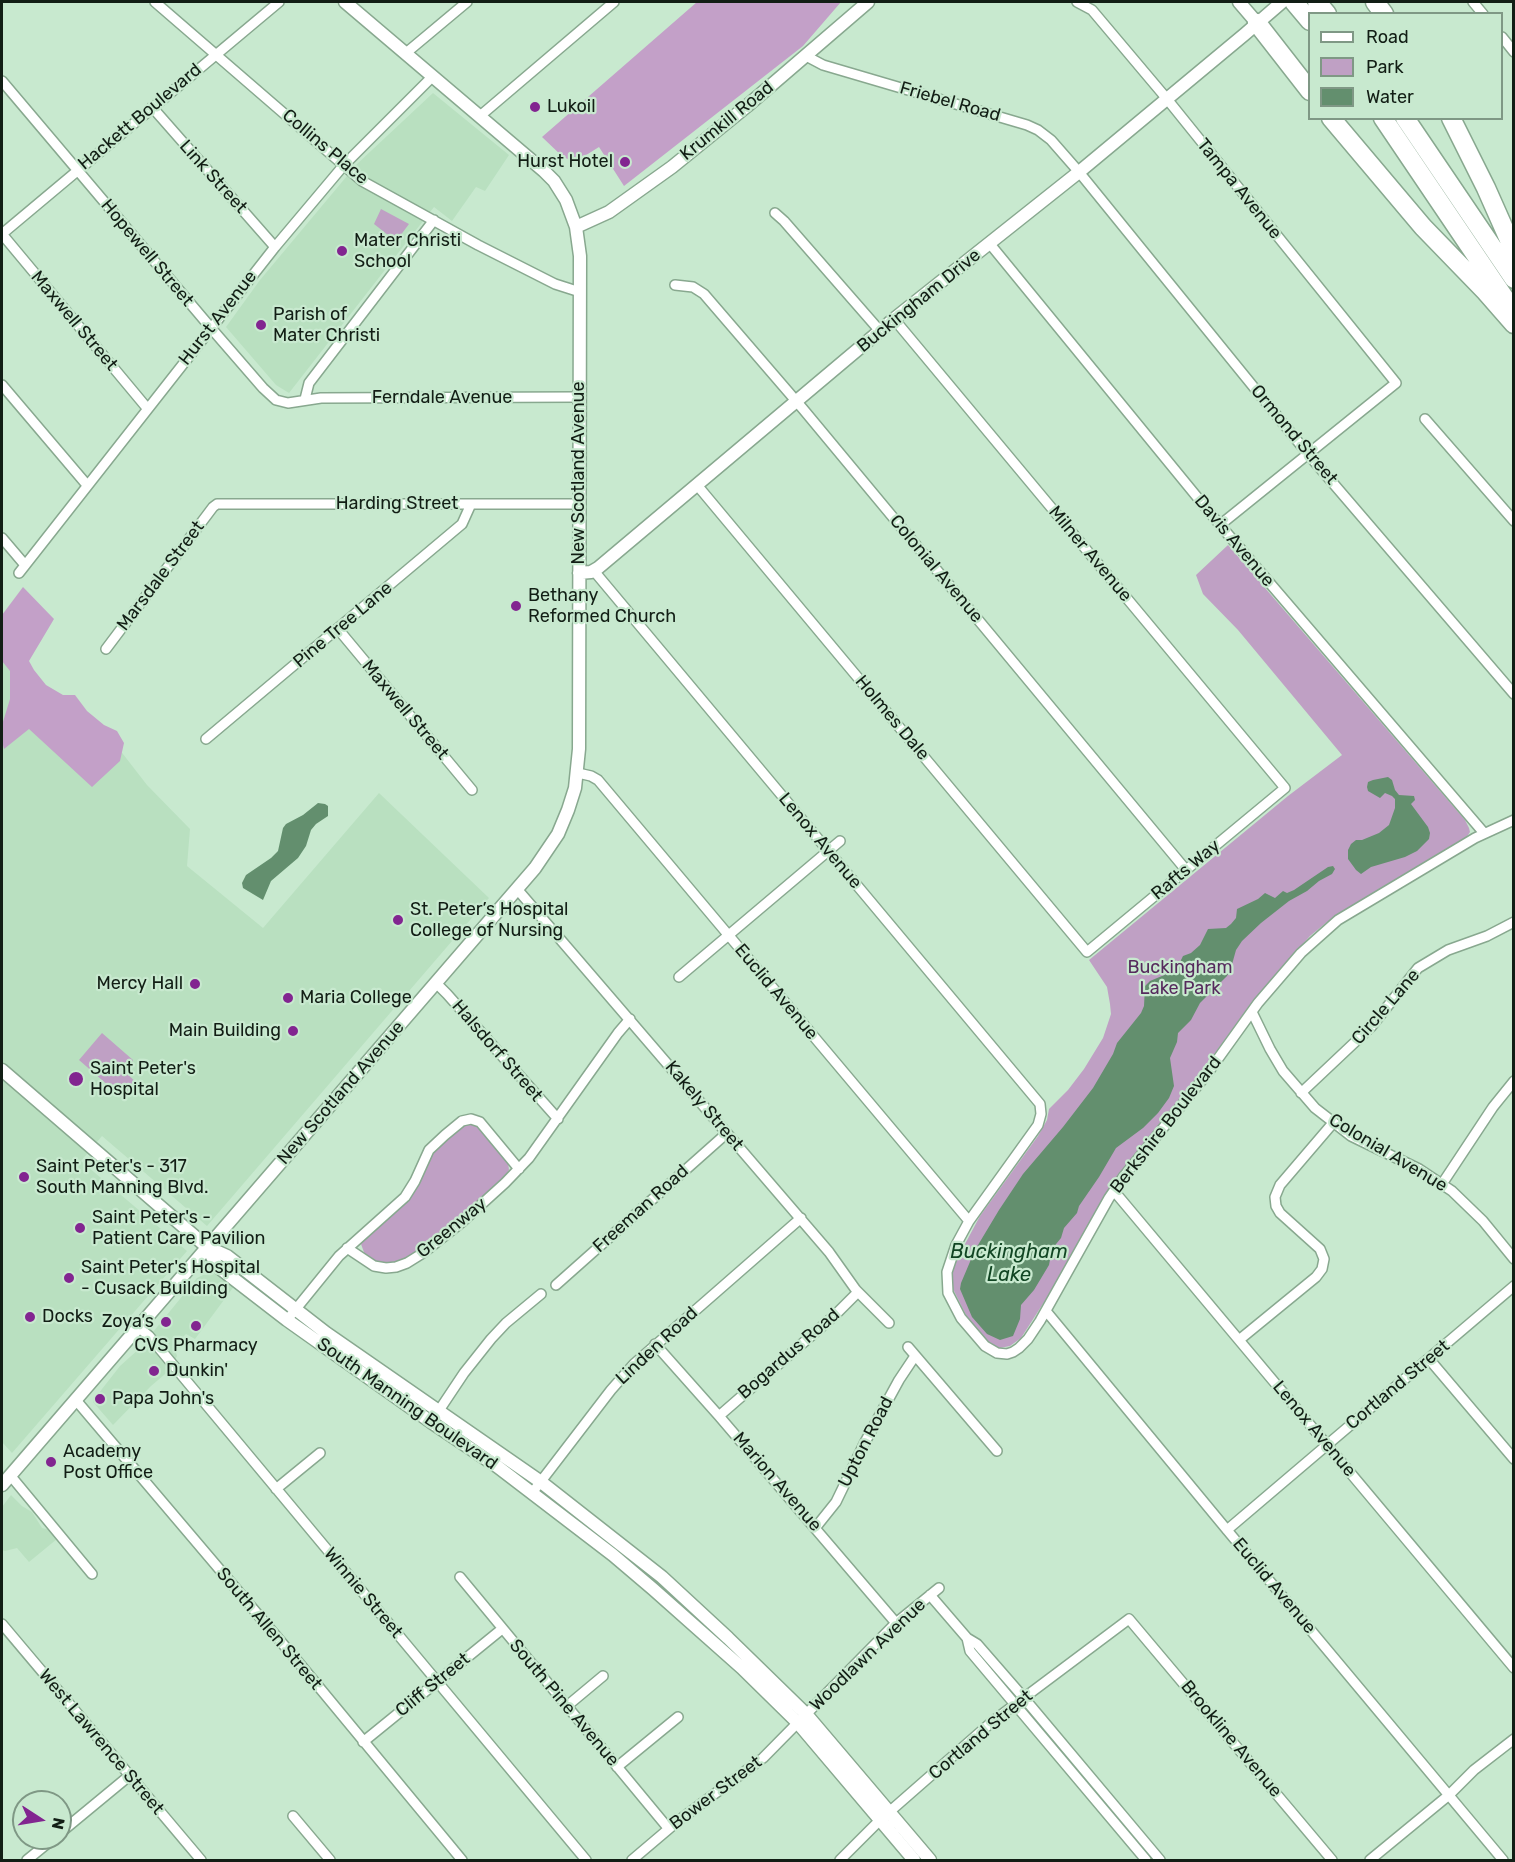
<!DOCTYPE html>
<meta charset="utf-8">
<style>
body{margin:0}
#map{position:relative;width:1515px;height:1862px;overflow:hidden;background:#c8e9cf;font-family:Rubik,sans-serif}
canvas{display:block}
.frame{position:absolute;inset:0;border:3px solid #121e15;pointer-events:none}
.legend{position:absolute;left:1308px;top:12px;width:195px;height:108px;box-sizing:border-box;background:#c8e9cf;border:2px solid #7f9885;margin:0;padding:8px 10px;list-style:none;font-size:18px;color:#121e15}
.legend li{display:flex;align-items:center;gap:12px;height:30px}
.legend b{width:30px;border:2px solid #7f9885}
.north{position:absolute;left:12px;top:1790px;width:60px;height:60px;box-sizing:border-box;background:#c8e9cf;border:2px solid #7f9885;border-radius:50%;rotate:102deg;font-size:16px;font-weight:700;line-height:24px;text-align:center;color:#121e15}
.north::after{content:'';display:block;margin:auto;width:21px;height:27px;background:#822590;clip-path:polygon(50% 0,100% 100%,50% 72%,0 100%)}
</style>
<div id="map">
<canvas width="1515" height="1862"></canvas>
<div class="frame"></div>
<ul class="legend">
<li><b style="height:8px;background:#fff"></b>Road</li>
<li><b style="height:16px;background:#bfa0c4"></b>Park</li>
<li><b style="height:16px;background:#638f6e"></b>Water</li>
</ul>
<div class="north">N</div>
</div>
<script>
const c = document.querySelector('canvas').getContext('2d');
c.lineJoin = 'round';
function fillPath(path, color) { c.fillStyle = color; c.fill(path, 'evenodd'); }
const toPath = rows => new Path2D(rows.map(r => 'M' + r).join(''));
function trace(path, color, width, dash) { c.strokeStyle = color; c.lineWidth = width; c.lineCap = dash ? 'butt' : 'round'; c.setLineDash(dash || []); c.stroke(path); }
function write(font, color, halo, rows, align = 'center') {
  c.font = font + ' Rubik,sans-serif'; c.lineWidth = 4.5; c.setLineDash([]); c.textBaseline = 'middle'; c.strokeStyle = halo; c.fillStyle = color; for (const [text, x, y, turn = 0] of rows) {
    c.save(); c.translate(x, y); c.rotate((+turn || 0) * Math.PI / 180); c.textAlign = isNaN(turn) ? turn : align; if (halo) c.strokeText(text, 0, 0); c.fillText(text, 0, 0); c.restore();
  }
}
const built = toPath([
 [433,93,509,155,485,191,476,187,452,221,434,207,289,393,276,385,226,327,260,280,357,164],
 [2,614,31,650,16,671,109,736,147,785,190,829,187,866,263,928,379,793,489,898,207,1226,102,1136,81,1161,187,1251,12,1453,2,1442],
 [216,1274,225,1277,235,1285,195,1339,186,1334,174,1346,177,1356,171,1369,151,1386,113,1425,93,1402,102,1389,120,1366,140,1348,197,1278,203,1275],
 [11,1495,22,1506,32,1512,42,1528,50,1530,57,1539,29,1562,17,1548,5,1551,2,1550,2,1507]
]);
const green = toPath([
 [381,209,409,224,394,244,388,239,388,235,374,224],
 [1228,545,1465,820,1469,828,1470,832,1466,838,1327,922,1310,936,1256,997,1185,1094,1119,1174,1104,1196,1055,1285,1021,1338,1010,1346,1000,1348,990,1344,983,1337,966,1315,953,1289,952,1272,957,1259,980,1216,1038,1136,1047,1120,1049,1109,1068,1090,1084,1069,1103,1038,1111,1014,1110,1004,1107,987,1089,960,1288,796,1342,755,1238,630,1203,594,1196,575],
 [102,1033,133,1060,126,1073,138,1084,125,1100,79,1060],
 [468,1123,478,1127,508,1162,509,1170,505,1176,443,1232,409,1257,397,1263,388,1264,376,1262,365,1255,361,1244,365,1236,406,1202,434,1152,463,1126]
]);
const forest = toPath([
 [697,2,841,2,803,46,624,186,599,147,575,162,563,157,542,137],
 [23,587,54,619,29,661,34,670,46,685,63,695,75,695,87,711,104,725,117,731,124,743,120,761,92,787,29,729,4,749,2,741,2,725,10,699,10,671,2,661,2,615]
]);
const water = toPath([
 [1388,777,1392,780,1395,790,1399,795,1414,796,1415,800,1411,804,1428,827,1430,833,1429,839,1417,851,1405,857,1371,867,1361,874,1356,870,1348,859,1348,850,1351,844,1356,840,1362,840,1379,833,1389,825,1395,808,1395,799,1392,796,1385,793,1380,798,1368,791,1367,787,1368,782,1373,780],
 [318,803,325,804,328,806,328,816,316,824,311,830,306,846,298,858,271,881,263,900,243,888,242,883,246,875,271,858,278,851,283,828,286,824,303,815],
 [1333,866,1335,869,1332,874,1319,881,1307,891,1289,901,1261,923,1242,941,1236,950,1231,968,1227,976,1200,1003,1191,1020,1178,1033,1177,1042,1170,1058,1174,1086,1169,1098,1158,1113,1143,1128,1116,1148,1099,1177,1079,1206,1077,1213,1064,1228,1061,1238,1052,1249,1049,1265,1034,1290,1021,1305,1020,1319,1013,1336,1000,1340,987,1334,972,1317,960,1289,961,1283,975,1250,999,1210,1023,1174,1063,1127,1093,1088,1113,1054,1117,1043,1141,1013,1144,1006,1145,986,1150,981,1169,973,1173,965,1180,962,1183,956,1191,953,1200,945,1208,929,1226,928,1231,924,1236,918,1237,909,1258,899,1265,893,1275,898,1283,891,1287,893,1294,890,1328,867]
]);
const minor = toPath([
 [155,2,362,181,478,245,555,284,580,292],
 [1077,2,1092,10,1167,99,1396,383,1220,525],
 [1473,2,1483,14],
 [1502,37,1514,52],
 [406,53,467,2],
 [806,56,823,65,1027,125,1038,130,1051,140,1079,172,1308,454,1514,694],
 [2,81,211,328,263,388,276,400,288,403,321,398,579,397],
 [152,107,275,247],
 [480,116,614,2],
 [775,213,784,221,880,331],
 [2,234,279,2],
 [2,234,147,408],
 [990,244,1220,525,1484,833],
 [675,285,693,287,704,294,710,301,803,409,1186,870],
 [2,385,87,485],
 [305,399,309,383,434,220],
 [1425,419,1514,521],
 [697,485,1087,952,1285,788,894,319],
 [2,538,25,565],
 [594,571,1040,1104,1041,1114,1038,1125,969,1221,956,1245,947,1272,948,1293,961,1318,985,1346,997,1353,1007,1354,1013,1352,1019,1348,1028,1339,1040,1321,1109,1198,1124,1176,1207,1074,1258,1003,1301,953,1338,920,1475,838,1514,820],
 [19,573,275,247,344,165,433,76],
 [338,629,472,790],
 [106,649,213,507,217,504,579,504],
 [206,739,462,524,471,504],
 [578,773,591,776,598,780,969,1221],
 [517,889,829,1252,856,1290,889,1323],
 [679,977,840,841],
 [436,983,447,994,558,1119],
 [1252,1012,1270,1049,1283,1071,1315,1108,1351,1136,1419,1169,1452,1191,1483,1221,1514,1259],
 [1301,1093,1371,1027,1418,968,1448,950,1487,936,1514,922],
 [1442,1184,1493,1107,1514,1081],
 [1114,1191,1514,1668],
 [347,1248,374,1266,386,1268,396,1267,407,1263,423,1253,462,1222,505,1183,529,1158,618,1033,630,1019],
 [556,1285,727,1133],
 [1046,1311,1227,1530,1503,1860],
 [287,1320,339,1256,405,1197,415,1181,429,1150,445,1135,462,1121,471,1119,480,1122,519,1169],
 [138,1327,149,1336,586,1860],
 [1239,1340,1316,1277,1322,1269,1324,1259,1320,1249,1280,1213,1276,1206,1275,1197,1280,1185,1333,1123],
 [655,1344,719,1416,896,1623],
 [908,1347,997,1451],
 [1429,1359,1514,1459],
 [75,1399,299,1663,462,1860],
 [436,1415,464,1373,491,1339,506,1323,541,1294],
 [719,1416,834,1316,858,1292],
 [10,1475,92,1574],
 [276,1489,320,1453],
 [532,1493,611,1390,634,1364,801,1218],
 [816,1527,836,1502,864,1444,899,1380,915,1356],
 [1227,1530,1514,1286],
 [460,1577,668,1828],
 [930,1595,967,1638,977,1644,1024,1698,1160,1860],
 [2,1624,201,1860],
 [967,1638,970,1651,1146,1860],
 [567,1706,603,1676],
 [363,1742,502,1629],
 [617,1767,678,1717],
 [293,1816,330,1860],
 [60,1833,129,1776],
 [27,1860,54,1838],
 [632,1860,678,1821,763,1758,896,1623,939,1588],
 [840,1860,880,1820,993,1721,1129,1619,1332,1860],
 [1370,1860,1449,1795,1474,1770,1514,1739]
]);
const tertiary = toPath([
 [1239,2,1257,23],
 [576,227,609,212,672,167,747,106,868,2],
 [579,573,591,572,598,568,894,319,1079,172,1245,34,1282,2],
 [2,1070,207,1247,227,1256,326,1333,541,1482,662,1577,728,1638,806,1714,930,1860],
 [207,1247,217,1266,287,1320,431,1422,498,1467,613,1555,653,1589,742,1668,798,1723,914,1860],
 [2,1485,535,868,558,834,568,810,575,788,579,749,580,256,576,227,566,200,554,181,544,171,345,2]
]);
const motorway = toPath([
 [1294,2,1310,21],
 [1317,2,1327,14],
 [1375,2,1384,14],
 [1257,23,1310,91],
 [1331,118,1423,227,1486,292,1514,324],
 [1383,118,1510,306],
 [1405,118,1514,279],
 [1451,118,1486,188,1514,251]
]);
const markers = [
 [535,107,6,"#822590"],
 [625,162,6,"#822590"],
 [342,251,6,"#822590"],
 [261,325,6,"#822590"],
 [516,606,6,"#822590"],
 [398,920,6,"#822590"],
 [195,984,6,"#822590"],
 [288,998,6,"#822590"],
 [293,1031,6,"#822590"],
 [76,1079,8,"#822590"],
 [24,1177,6,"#822590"],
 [80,1228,6,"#822590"],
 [69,1278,6,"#822590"],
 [30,1317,6,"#822590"],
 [166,1322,6,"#822590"],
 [196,1326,6,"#822590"],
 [154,1371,6,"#822590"],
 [100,1399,6,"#822590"],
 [51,1462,6,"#822590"]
];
const streetNames = [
 ["Friebel Road",950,102,16],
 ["Hackett Boulevard",140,117,-40],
 ["Krumkill Road",727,121,-39],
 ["Collins Place",325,147,40],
 ["Link Street",213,177,48],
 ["Tampa Avenue",1239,189,51],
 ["Hopewell Street",147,253,50],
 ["Buckingham Drive",919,301,-39],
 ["Hurst Avenue",218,318,-52],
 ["Maxwell Street",74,321,50],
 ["Ferndale Avenue",442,398],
 ["Ormond Street",1294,435,50],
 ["New Scotland Avenue",579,473,-90],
 ["Harding Street",397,504],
 ["Davis Avenue",1234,541,50],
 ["Milner Avenue",1090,554,50],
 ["Colonial Avenue",936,569,50],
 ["Marsdale Street",161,576,-53],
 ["Pine Tree Lane",343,625,-40],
 ["Maxwell Street",405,710,50],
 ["Holmes Dale",892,718,50],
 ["Lenox Avenue",820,841,50],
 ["Rafts Way",1186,870,-40],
 ["Euclid Avenue",776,992,50],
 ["Circle Lane",1386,1007,-49],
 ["Halsdorf Street",497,1051,49],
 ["New Scotland Avenue",341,1093,-49],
 ["Kakely Street",704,1106,50],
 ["Berkshire Boulevard",1166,1125,-52],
 ["Colonial Avenue",1388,1153,31],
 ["Freeman Road",641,1209,-42],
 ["Greenway",452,1228,-39],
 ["Linden Road",657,1346,-43],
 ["Bogardus Road",789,1354,-41],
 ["Cortland Street",1398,1385,-40],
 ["South Manning Boulevard",407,1404,35],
 ["Lenox Avenue",1314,1429,50],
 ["Upton Road",866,1442,-63],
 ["Marion Avenue",777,1482,49],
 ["Euclid Avenue",1274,1586,50],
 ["Winnie Street",363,1593,50],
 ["South Allen Street",269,1629,50],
 ["Woodlawn Avenue",868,1655,-44],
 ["Cliff Street",433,1685,-39],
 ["South Pine Avenue",564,1703,50],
 ["Cortland Street",981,1735,-40],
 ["Brookline Avenue",1231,1739,50],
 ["West Lawrence Street",101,1742,50],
 ["Bower Street",716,1793,-37]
];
const poiNames = [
 ["Lukoil",547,107],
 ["Hurst Hotel",613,162,"right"],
 ["Mater Christi",354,241],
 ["School",354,262],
 ["Parish of",273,315],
 ["Mater Christi",273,336],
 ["Bethany",528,596],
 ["Reformed Church",528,617],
 ["St. Peter’s Hospital",410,910],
 ["College of Nursing",410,931],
 ["Mercy Hall",183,984,"right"],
 ["Maria College",300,998],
 ["Main Building",281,1031,"right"],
 ["Saint Peter's",90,1069],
 ["Hospital",90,1090],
 ["Saint Peter's - 317",36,1167],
 ["South Manning Blvd.",36,1188],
 ["Saint Peter's -",92,1218],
 ["Patient Care Pavilion",92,1239],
 ["Saint Peter's Hospital",81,1268],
 ["- Cusack Building",81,1289],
 ["Docks",42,1317],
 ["Zoya’s",154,1322,"right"],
 ["CVS Pharmacy",196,1346,"center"],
 ["Dunkin'",166,1371],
 ["Papa John's",112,1399],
 ["Academy",63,1452],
 ["Post Office",63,1473]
];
const parkNames = [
 ["Buckingham",1180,968],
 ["Lake Park",1180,989]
];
const waterNames = [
 ["Buckingham",1009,1252],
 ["Lake",1009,1275]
];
fillPath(built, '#b9e0c0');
fillPath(green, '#bfa0c4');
fillPath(forest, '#c3a0c8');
fillPath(water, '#638f6e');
trace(minor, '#88a88f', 12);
trace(tertiary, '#88a88f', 15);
trace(motorway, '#88a88f', 21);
trace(minor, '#fff', 9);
trace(tertiary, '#fff', 12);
trace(motorway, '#fff', 18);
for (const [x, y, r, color] of markers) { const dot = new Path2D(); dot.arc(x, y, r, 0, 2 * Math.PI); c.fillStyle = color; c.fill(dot); trace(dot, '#c8e9cf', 2); }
write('18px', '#121e15', '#c8e9cf', streetNames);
write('18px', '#121e15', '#c8e9cf', poiNames, 'left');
write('18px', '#562a5d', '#c8e9cf', parkNames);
write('italic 20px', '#114523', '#c8e9cf', waterNames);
</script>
